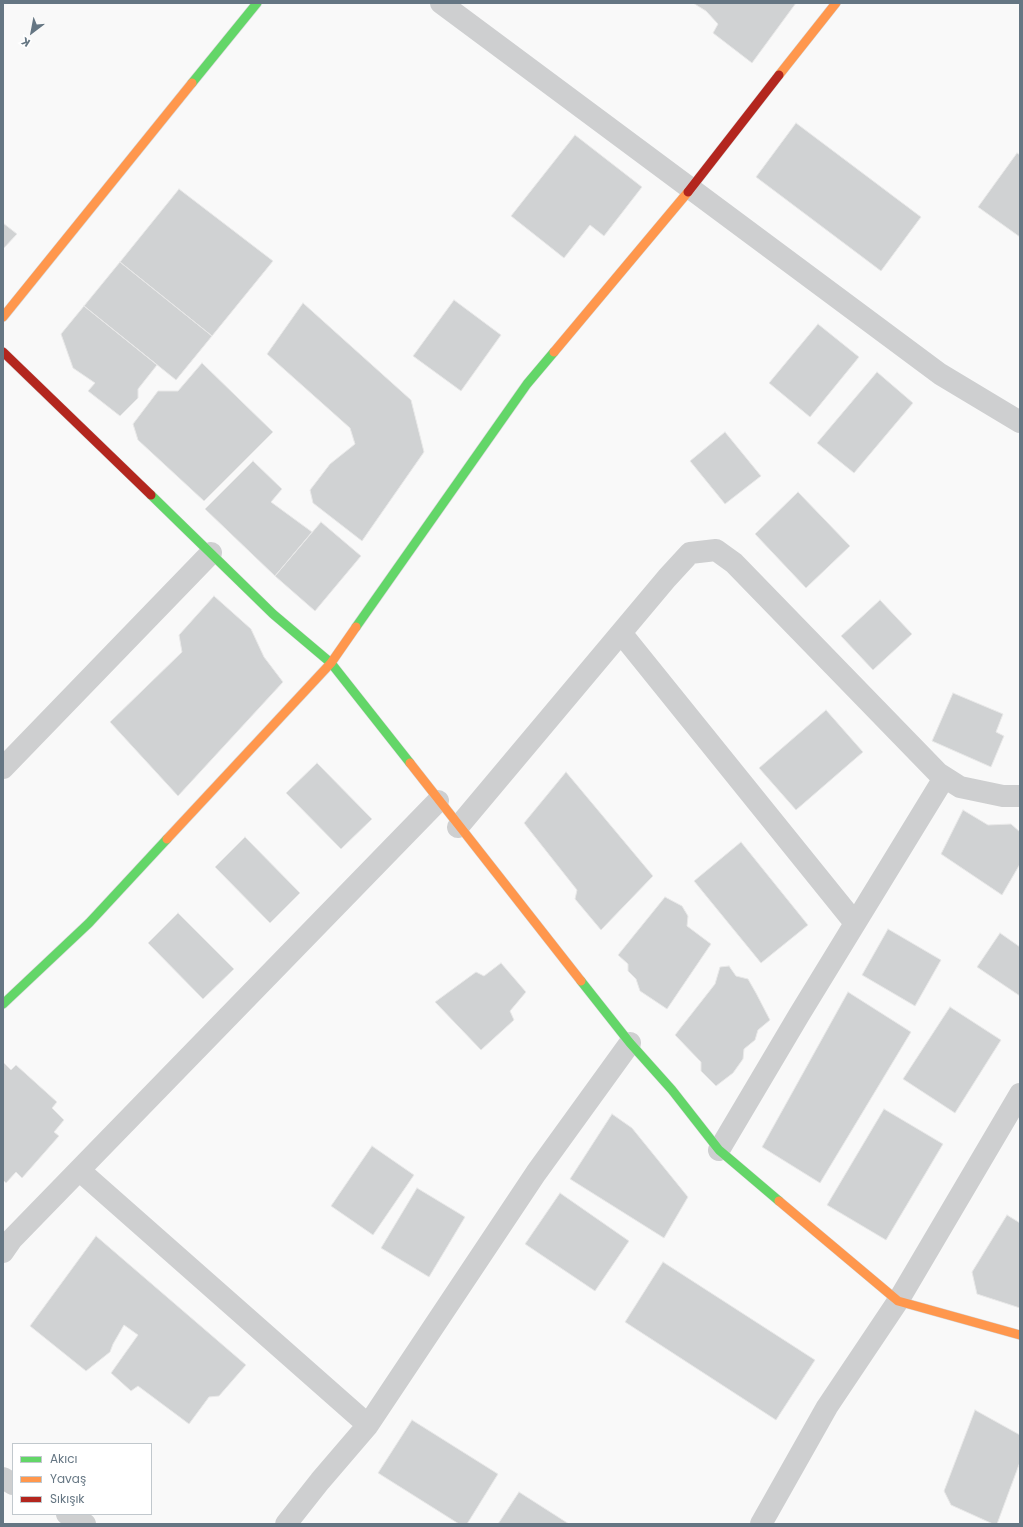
<!DOCTYPE html>
<meta charset="utf-8">
<style>
body{margin:0}
#map{position:relative;width:1023px;height:1527px;overflow:hidden;background:#f9f9f9;font-family:Poppins,sans-serif}
canvas{display:block}
.frame{position:absolute;inset:0;border:4px solid #657683;pointer-events:none}
.legend{position:absolute;left:12px;top:1443px;width:140px;height:72px;box-sizing:border-box;background:#fff;border:1px solid #c1c8cd;margin:0;padding:5px 7px;list-style:none;font-size:12px;color:#657683}
.legend li{display:flex;align-items:center;gap:8px;height:20px}
.legend b{width:20px;border:1px solid #c1c8cd}
.north{position:absolute;left:12px;top:12px;width:40px;height:40px;-webkit-text-stroke:3px #fff;paint-order:stroke;rotate:212deg;font-size:11px;font-weight:700;line-height:16px;text-align:center;color:#657683}
.north::after{content:'';display:block;margin:auto;width:14px;height:18px;background:#657683;clip-path:polygon(50% 0,100% 100%,50% 72%,0 100%)}
</style>
<div id="map">
<canvas width="1023" height="1527"></canvas>
<div class="frame"></div>
<ul class="legend">
<li><b style="height:5px;background:#63d668"></b>Akıcı</li>
<li><b style="height:5px;background:#ff974d"></b>Yavaş</li>
<li><b style="height:5px;background:#b3261e"></b>Sıkışık</li>
</ul>
<div class="north">K</div>
</div>
<script>
const c = document.querySelector('canvas').getContext('2d');
c.lineJoin = 'round';
function fillPath(path, color) { c.fillStyle = color; c.fill(path, 'evenodd'); }
const toPath = rows => new Path2D(rows.map(r => 'M' + r).join(''));
function trace(path, color, width, dash) { c.strokeStyle = color; c.lineWidth = width; c.lineCap = dash ? 'butt' : 'round'; c.setLineDash(dash || []); c.stroke(path); }
const building = toPath([
 [693,3,796,3,752,63,713,33,718,24,706,11,693,3],
 [796,123,921,217,881,271,756,177,796,123],
 [575,135,642,187,604,236,590,225,564,258,511,216,575,135],
 [1017,153,1020,155,1020,237,978,207,1017,153],
 [179,189,273,261,212,336,120,262,179,189],
 [3,223,17,234,3,249,3,223],
 [120,262,212,336,176,380,84,306,120,262],
 [454,300,501,335,461,391,413,356,454,300],
 [303,303,411,400,424,452,362,541,313,503,310,490,330,464,355,444,350,428,267,354,303,303],
 [84,306,157,365,138,389,138,398,120,416,88,391,95,383,73,368,61,334,84,306],
 [818,324,859,357,810,417,769,383,818,324],
 [202,363,273,432,204,501,138,440,133,424,158,391,178,391,202,363],
 [877,372,913,403,854,473,817,443,877,372],
 [725,432,761,476,725,504,690,461,725,432],
 [253,461,282,489,271,502,312,532,275,576,205,509,253,461],
 [798,492,850,546,806,588,755,534,798,492],
 [321,522,361,556,315,611,275,576,321,522],
 [214,596,251,629,264,657,283,682,178,796,110,722,182,652,179,635,214,596],
 [880,600,912,634,873,670,841,636,880,600],
 [953,693,1003,714,996,732,1004,736,991,767,932,741,953,693],
 [826,710,863,752,796,810,759,768,826,710],
 [317,763,372,819,341,849,286,793,317,763],
 [566,772,653,876,601,930,575,899,577,890,524,823,566,772],
 [963,810,988,825,1011,824,1020,832,1020,864,1002,895,941,854,963,810],
 [245,837,300,893,270,923,215,867,245,837],
 [741,842,808,925,761,963,694,881,741,842],
 [665,897,682,906,688,916,687,926,711,944,667,1009,640,991,636,979,628,971,628,964,618,955,665,897],
 [178,913,234,969,203,999,148,943,178,913],
 [888,929,941,960,915,1006,862,975,888,929],
 [1000,933,1020,947,1020,996,977,967,1000,933],
 [501,963,526,992,510,1011,514,1020,481,1050,435,1002,476,972,484,976,501,963],
 [729,966,736,976,748,979,756,993,770,1020,758,1030,755,1040,744,1049,743,1059,733,1073,716,1086,701,1071,701,1062,675,1035,715,984,720,967,729,966],
 [848,992,911,1032,820,1183,762,1147,848,992],
 [950,1007,1001,1040,955,1113,903,1079,950,1007],
 [3,1062,11,1070,16,1065,57,1102,52,1108,64,1120,54,1132,59,1136,22,1178,16,1172,6,1183,3,1180,3,1062],
 [884,1109,943,1144,886,1240,827,1205,884,1109],
 [612,1114,632,1128,688,1197,664,1238,570,1179,612,1114],
 [372,1146,414,1175,373,1235,331,1206,372,1146],
 [417,1188,465,1217,429,1277,381,1248,417,1188],
 [560,1193,629,1241,595,1291,525,1244,560,1193],
 [1007,1215,1020,1223,1020,1308,977,1294,972,1272,1007,1215],
 [96,1236,246,1365,219,1396,209,1397,189,1424,138,1386,131,1391,111,1373,138,1335,124,1325,113,1344,110,1352,86,1371,30,1326,96,1236],
 [663,1262,815,1360,776,1420,625,1322,663,1262],
 [975,1410,1020,1435,1020,1462,997,1524,993,1524,951,1505,944,1491,975,1410],
 [412,1420,498,1474,467,1524,459,1524,378,1473,412,1420],
 [519,1492,569,1524,498,1524,519,1492]
]);
const street = toPath([
 [441,3,940,374,1020,422],
 [621,633,855,923],
 [3,768,211,553],
 [458,827,667,578,690,553,716,550,734,563,938,773,960,787,1003,796,1020,796],
 [719,1150,799,1015,944,778],
 [79,1170,368,1425],
 [3,1252,12,1239,438,801],
 [3,1478,13,1484],
 [67,1514,85,1524],
 [286,1524,320,1481,368,1425,536,1173,630,1043],
 [761,1524,827,1407,898,1301,1020,1094]
]);
const fast = toPath([
 [192,83,257,3],
 [151,495,273,614,331,663,410,763],
 [356,627,527,384,554,352],
 [581,981,630,1043,672,1090,719,1150,779,1201],
 [3,1004,89,923,167,839]
]);
const slow = toPath([
 [779,75,836,3],
 [3,317,192,83],
 [554,352,688,192],
 [410,763,581,981],
 [167,839,331,663,356,627],
 [779,1201,898,1301,1020,1335]
]);
const jam = toPath([
 [688,192,779,75],
 [3,352,151,495]
]);
fillPath(building, '#d0d2d3');
trace(building, '#e8e8e8', 1);
trace(fast, '#d5d6d7', 10);
trace(slow, '#d5d6d7', 10);
trace(jam, '#d5d6d7', 10);
trace(street, '#cecfd0', 22);
trace(fast, '#63d668', 9);
trace(slow, '#ff974d', 9);
trace(jam, '#b3261e', 9);
</script>
